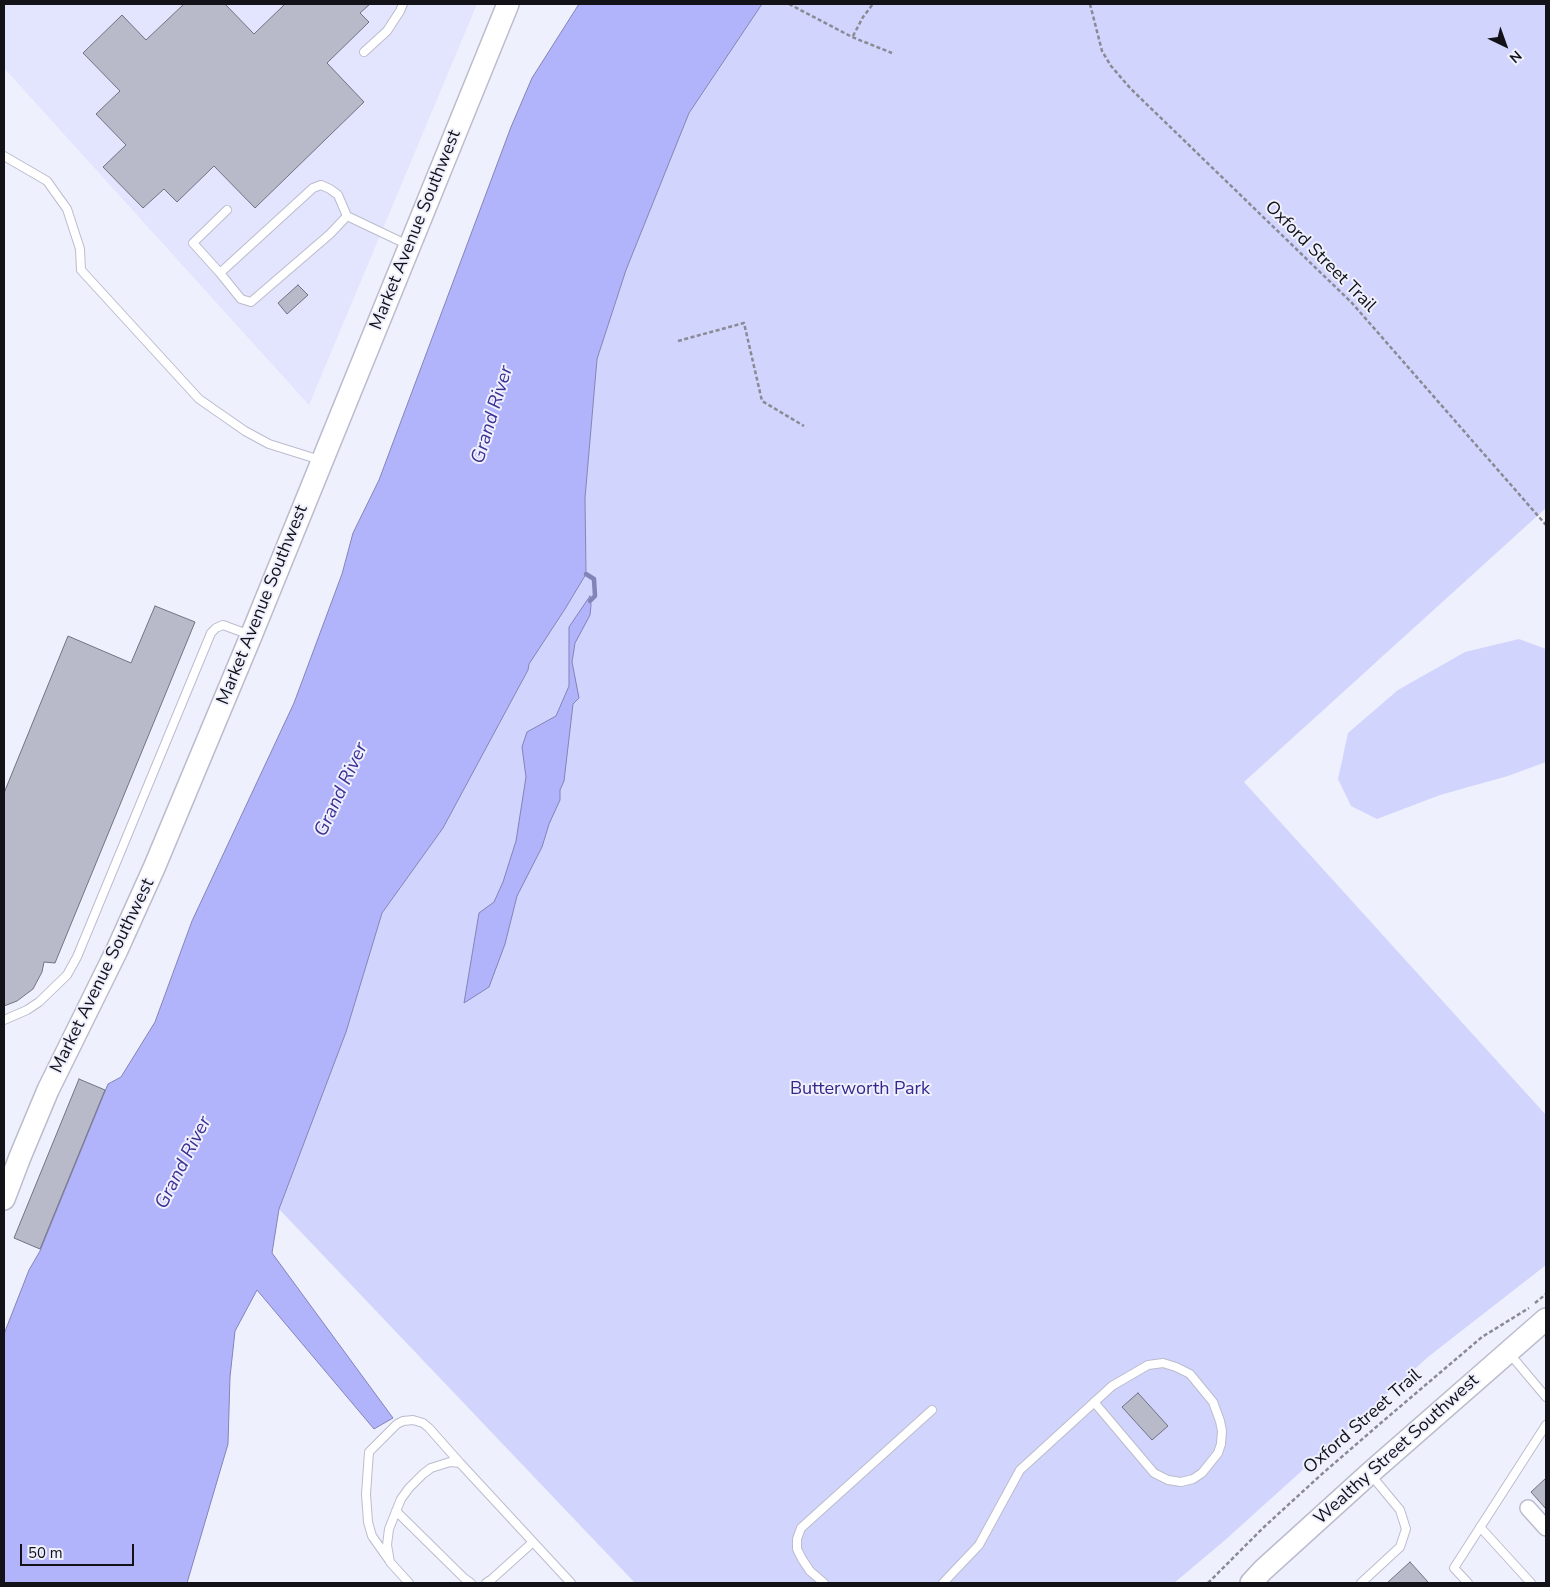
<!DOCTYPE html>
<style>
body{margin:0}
#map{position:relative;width:1550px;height:1587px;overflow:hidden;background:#eff0fe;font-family:"Nunito Sans",sans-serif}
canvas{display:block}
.frame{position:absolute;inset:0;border:5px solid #121218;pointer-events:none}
.north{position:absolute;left:1480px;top:20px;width:50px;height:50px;-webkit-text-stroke:4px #eff0fe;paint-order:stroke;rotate:138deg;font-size:14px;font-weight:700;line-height:20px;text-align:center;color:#121218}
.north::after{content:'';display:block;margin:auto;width:18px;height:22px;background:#121218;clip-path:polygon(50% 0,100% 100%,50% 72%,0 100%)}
.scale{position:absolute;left:20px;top:1544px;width:114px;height:22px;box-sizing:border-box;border:2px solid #121218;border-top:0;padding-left:6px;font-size:15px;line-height:18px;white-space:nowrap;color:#121218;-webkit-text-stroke:4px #eff0fe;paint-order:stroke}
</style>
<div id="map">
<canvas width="1550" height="1587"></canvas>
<div class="frame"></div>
<div class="north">N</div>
<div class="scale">50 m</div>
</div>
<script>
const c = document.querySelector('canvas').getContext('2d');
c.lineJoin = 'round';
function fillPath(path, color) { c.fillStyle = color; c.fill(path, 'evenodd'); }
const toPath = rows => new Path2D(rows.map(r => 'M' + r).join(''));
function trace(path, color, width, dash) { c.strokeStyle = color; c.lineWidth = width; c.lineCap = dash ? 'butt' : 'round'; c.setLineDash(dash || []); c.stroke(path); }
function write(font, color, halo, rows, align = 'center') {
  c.font = font + ' "Nunito Sans",sans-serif'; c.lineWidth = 4; c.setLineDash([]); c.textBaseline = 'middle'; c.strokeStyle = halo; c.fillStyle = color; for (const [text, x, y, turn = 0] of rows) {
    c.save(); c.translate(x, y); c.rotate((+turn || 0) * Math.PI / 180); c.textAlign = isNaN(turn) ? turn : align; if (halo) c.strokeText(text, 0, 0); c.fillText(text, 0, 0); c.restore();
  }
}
const built = toPath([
 [4,4,477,4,309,405,4,68]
]);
const green = toPath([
 [762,4,1546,4,1546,508,1244,782,1546,1115,1546,1265,1428,1357,1224,1541,1174,1583,635,1583,279,1209,346,1032,382,913,443,828,528,670,528,664,565,609,586,574,585,498,597,359,626,270,689,113],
 [1519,639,1546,649,1546,762,1508,776,1440,795,1377,819,1351,806,1338,779,1348,733,1398,690,1465,652]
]);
const water = toPath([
 [579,4,762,4,689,113,626,270,597,359,585,498,586,574,565,609,529,664,528,670,443,828,382,913,346,1032,279,1209,272,1253,393,1418,374,1429,257,1290,235,1331,230,1377,228,1444,187,1583,4,1583,4,1334,29,1270,40,1251,108,1084,121,1077,155,1022,192,921,294,703,342,574,353,533,379,480,511,127,532,78,579,4],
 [590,596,591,605,590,615,575,643,572,662,579,698,573,704,564,781,560,790,560,800,549,824,542,847,517,896,505,944,489,987,464,1003,479,913,494,902,503,882,516,841,526,777,522,747,527,732,556,716,569,686,569,627,590,596]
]);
const stream = toPath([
 [586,574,594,579,595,596,590,601]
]);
const building = toPath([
 [184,4,225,4,254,34,285,4,370,4,360,13,369,22,327,63,364,102,255,208,214,166,177,202,164,189,143,208,103,167,126,145,96,114,120,91,83,53,122,15,146,40,184,4],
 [298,285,308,295,287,314,278,303,298,285],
 [155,606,195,622,55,963,44,962,42,972,33,989,17,1001,4,1006,4,793,68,636,131,663,155,606],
 [79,1079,105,1090,40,1249,14,1238,79,1079],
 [1138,1393,1168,1426,1152,1440,1122,1407,1138,1393],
 [1546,1478,1546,1509,1531,1492,1546,1478],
 [1410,1562,1429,1583,1387,1583,1410,1562]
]);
const path = toPath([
 [789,4,852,37,892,53],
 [1090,4,1102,51,1111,66,1131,89,1352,303,1546,525],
 [853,36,863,17,873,4],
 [678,341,744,323,762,401,804,426],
 [1535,1303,1546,1294],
 [1208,1583,1264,1527,1323,1473,1382,1422,1482,1337,1529,1308]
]);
const lane = toPath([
 [364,52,387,31,400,11,403,4],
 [4,156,47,181,67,209,80,249,81,270,199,399,245,431,269,444,320,460],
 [347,216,338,195,330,189,321,185,313,188,220,273,241,299,251,302,330,234,347,216,408,245],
 [220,273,193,243,227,210],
 [4,1020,27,1010,39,1002,67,975,77,957,211,633,216,628,223,625,250,635],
 [1509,1353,1546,1397],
 [396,1511,464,1578,471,1583],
 [1480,1527,1531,1583],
 [389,1560,372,1536,368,1522,366,1494,369,1452,397,1424,403,1421,413,1420,423,1423,429,1428,460,1463],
 [409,1583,390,1562,387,1545,389,1529,401,1499,409,1488,423,1474,431,1468,450,1462,460,1463,571,1583],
 [486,1583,492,1579,533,1542],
 [824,1583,810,1571,802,1559,797,1549,797,1539,801,1528,932,1410],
 [943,1583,979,1545,1020,1470,1112,1386,1148,1365,1163,1363,1176,1367,1190,1374,1213,1402,1220,1421,1222,1431,1221,1444,1218,1453,1202,1473,1193,1479,1181,1482,1168,1480,1154,1473,1094,1402],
 [1361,1583,1400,1547,1406,1529,1400,1510,1371,1475],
 [1468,1583,1454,1568,1546,1425]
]);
const street = toPath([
 [1528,1508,1546,1528]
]);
const secondary = toPath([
 [4,1199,20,1157,48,1090,117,950,154,868,251,636,508,4],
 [1251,1583,1263,1570,1370,1473,1546,1319]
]);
const streetNames = [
 ["Market Avenue Southwest",416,230,-68],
 ["Oxford Street Trail",1320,257,45],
 ["Market Avenue Southwest",263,605,-68],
 ["Market Avenue Southwest",103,976,-64],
 ["Oxford Street Trail",1363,1422,-41],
 ["Wealthy Street Southwest",1397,1450,-42]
];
const parkNames = [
 ["Butterworth Park",860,1090]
];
const waterNames = [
 ["Grand River",493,415,-73],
 ["Grand River",342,790,-65],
 ["Grand River",184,1163,-63]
];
fillPath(built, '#e3e4fd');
fillPath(green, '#d1d4fc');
fillPath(water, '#b2b4fb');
trace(water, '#8283b7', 1);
trace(stream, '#8283b7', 4.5);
fillPath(building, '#b8b9c9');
trace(building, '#717282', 1);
trace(lane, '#bbbccd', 10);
trace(street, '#bbbccd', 18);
trace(secondary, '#bbbccd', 24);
trace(path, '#8a8a94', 2.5, [4, 2.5]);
trace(lane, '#fff', 8);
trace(street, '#fff', 15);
trace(secondary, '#fff', 21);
write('18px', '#121218', '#eff0fe', streetNames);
write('18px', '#36278a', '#eff0fe', parkNames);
write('italic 19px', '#3e3194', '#eff0fe', waterNames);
</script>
